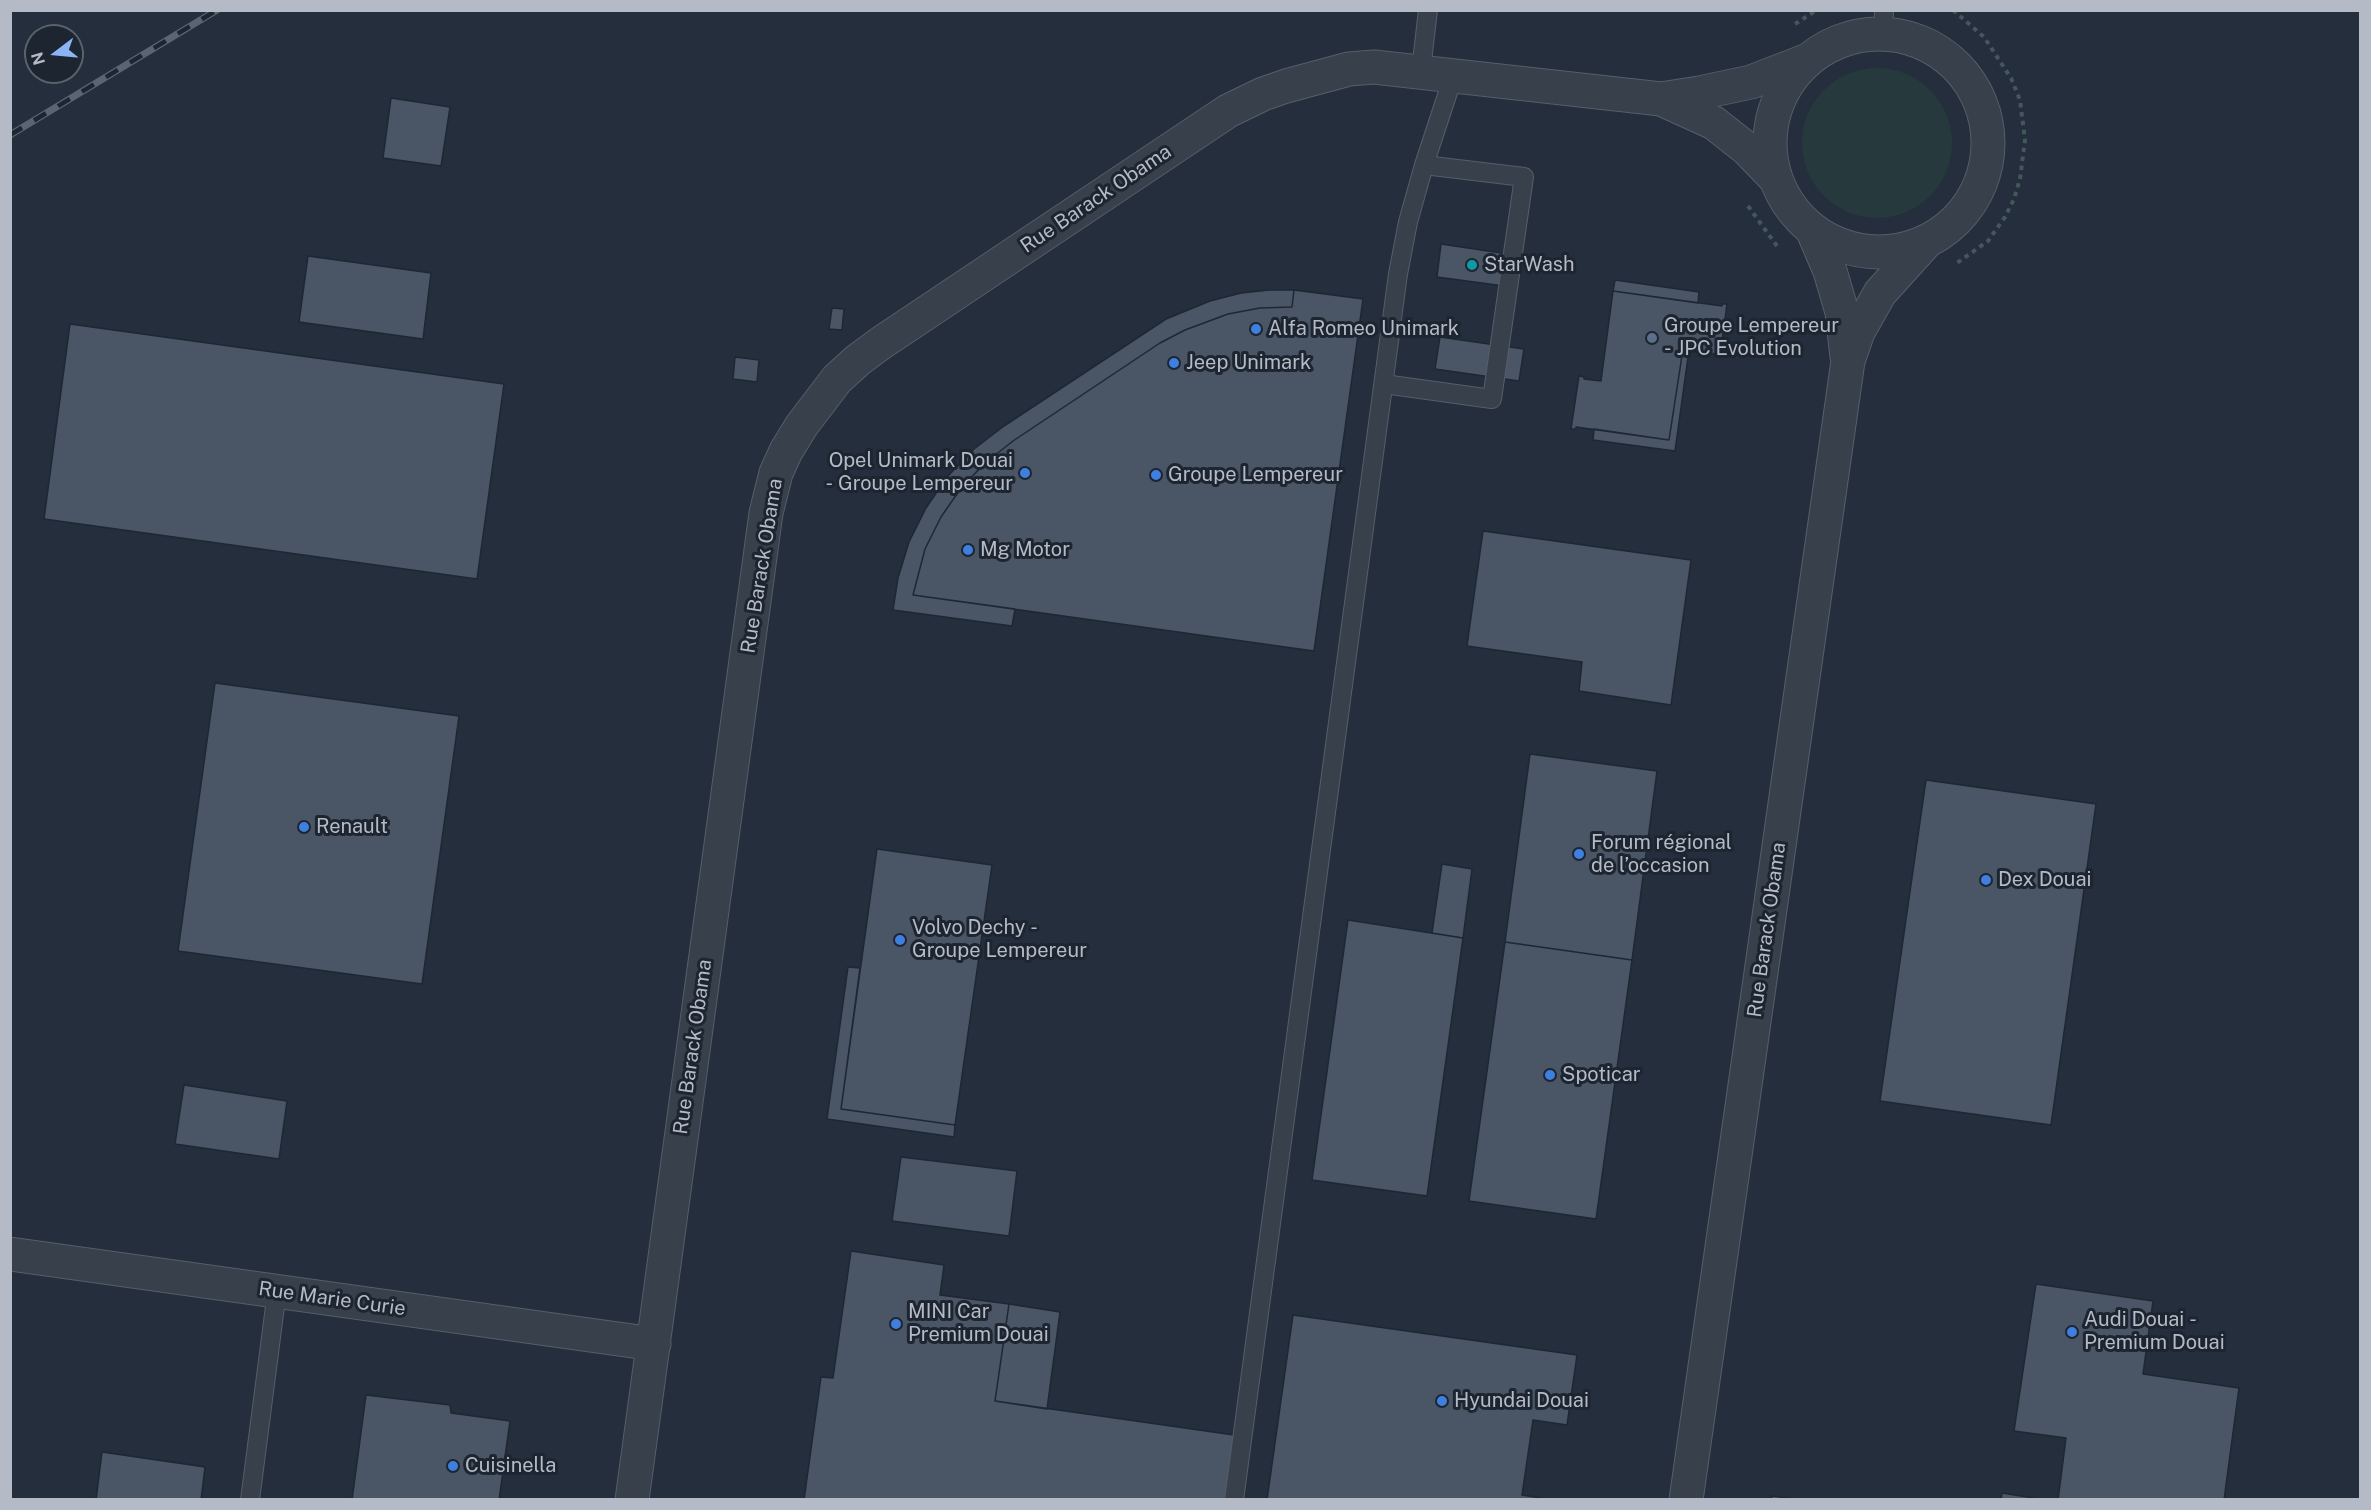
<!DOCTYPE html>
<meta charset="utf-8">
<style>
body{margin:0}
#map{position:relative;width:2371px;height:1510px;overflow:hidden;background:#242e3c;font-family:"Public Sans",sans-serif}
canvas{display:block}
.frame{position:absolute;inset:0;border:12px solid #b4bbc7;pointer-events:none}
.north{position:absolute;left:24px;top:24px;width:60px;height:60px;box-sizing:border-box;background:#1d2531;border:2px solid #59616d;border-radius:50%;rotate:254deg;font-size:16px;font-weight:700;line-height:24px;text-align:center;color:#b4bbc7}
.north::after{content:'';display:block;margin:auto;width:21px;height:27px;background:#8cb3f4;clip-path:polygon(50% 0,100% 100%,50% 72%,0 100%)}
</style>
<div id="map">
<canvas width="2371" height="1510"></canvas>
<div class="frame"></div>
<div class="north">N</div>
</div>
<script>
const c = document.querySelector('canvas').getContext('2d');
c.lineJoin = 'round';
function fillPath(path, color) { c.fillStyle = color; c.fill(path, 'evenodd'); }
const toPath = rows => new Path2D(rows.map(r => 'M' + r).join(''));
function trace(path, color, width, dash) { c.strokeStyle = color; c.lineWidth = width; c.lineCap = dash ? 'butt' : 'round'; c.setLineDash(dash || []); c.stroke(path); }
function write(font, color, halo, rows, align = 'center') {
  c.font = font + ' "Public Sans",sans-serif'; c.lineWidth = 6; c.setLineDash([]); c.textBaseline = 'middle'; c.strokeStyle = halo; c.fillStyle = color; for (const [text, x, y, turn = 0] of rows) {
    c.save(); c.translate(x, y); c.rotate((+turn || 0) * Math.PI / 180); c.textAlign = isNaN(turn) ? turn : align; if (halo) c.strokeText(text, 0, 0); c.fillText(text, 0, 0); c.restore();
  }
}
const green = toPath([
 '1802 143a75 75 0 1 1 150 0a75 75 0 1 1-150 0Z'
]);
const building = toPath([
 [391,98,450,107,441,166,383,158,391,98],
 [1441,244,1508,254,1504,286,1437,277,1441,244],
 [308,256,431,273,423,339,299,322,308,256],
 [1615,280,1699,292,1698,303,1613,291,1615,280],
 [1269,290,1294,290,1292,307,1260,308,1228,314,1185,330,1160,343,1013,441,985,463,961,488,941,517,925,549,913,595,1015,609,1012,626,893,610,898,578,909,542,926,508,947,477,974,449,1004,426,1166,319,1210,301,1241,293,1269,290],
 [1294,290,1363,299,1314,651,913,595,925,549,941,517,961,488,985,463,1013,441,1160,343,1185,330,1228,314,1260,308,1292,307,1294,290],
 [1613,291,1722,306,1722,304,1727,304,1720,357,1715,356,1716,354,1683,349,1669,440,1576,427,1576,429,1571,429,1579,376,1584,377,1584,379,1601,381,1613,291],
 [832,308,844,309,842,330,829,329,832,308],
 [70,324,504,384,477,579,44,519,70,324],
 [1440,337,1524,349,1519,381,1435,369,1440,337],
 [1683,349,1689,350,1675,451,1593,440,1594,429,1669,440,1683,349],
 [735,357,759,360,757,382,733,379,735,357],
 [1483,531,1691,560,1671,705,1579,691,1582,662,1467,646,1483,531],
 [215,683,459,716,422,984,178,951,215,683],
 [1530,754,1657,771,1632,960,1505,942,1530,754],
 [1926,780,2096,804,2051,1125,1880,1101,1926,780],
 [877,849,992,865,955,1125,841,1109,877,849],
 [1442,864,1472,869,1463,938,1432,933,1442,864],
 [1348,920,1463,938,1427,1196,1312,1180,1348,920],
 [1505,942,1632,960,1596,1219,1469,1201,1505,942],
 [848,967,860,968,841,1109,955,1125,954,1137,827,1119,848,967],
 [184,1085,287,1101,279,1159,175,1144,184,1085],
 [901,1157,1017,1171,1009,1236,892,1221,901,1157],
 [851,1251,944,1265,940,1295,1009,1304,995,1401,1234,1435,1225,1500,804,1500,821,1377,833,1378,851,1251],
 [2036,1284,2153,1301,2143,1374,2239,1388,2224,1500,2058,1500,2066,1438,2014,1431,2036,1284],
 [1009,1304,1060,1312,1047,1409,995,1401,1009,1304],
 [1293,1315,1577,1355,1567,1425,1533,1420,1522,1495,1553,1500,1267,1500,1293,1315],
 [366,1395,450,1405,451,1413,510,1421,499,1500,352,1500,366,1395],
 [102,1452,205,1467,201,1500,96,1500,102,1452],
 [2002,1493,2046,1500,2001,1500,2002,1493],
 [1772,1496,1802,1500,1771,1500,1772,1496]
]);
const path = toPath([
 [1953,10,1984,37,2011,78,2020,100,2025,140,2020,179,2014,199,2005,217,1988,241,1957,263],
 [1795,24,1817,10],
 [1748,206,1777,246]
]);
const lane = toPath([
 [1883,34,1884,10],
 [1421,70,1428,10],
 [1384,384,1492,399,1524,177,1424,165],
 [250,1500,277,1291],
 [1234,1500,1398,274,1408,222,1424,165,1454,74]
]);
const street = toPath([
 '1770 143a109 109 0 1 1 218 0a109 109 0 1 1-218 0Z',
 [1661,99,1714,123,1747,149,1776,179],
 [1812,229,1830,271,1842,312,1847,357],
 [10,1254,654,1344],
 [632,1500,766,513,776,473,786,451,802,425,837,379,858,360,881,343,1228,111,1263,94,1286,86,1349,69,1374,67,1661,99,1699,93,1751,82,1808,60],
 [1686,1500,1848,361,1858,332,1880,293,1927,241]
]);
const rail = toPath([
 [10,135,217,10]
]);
const markers = [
 [1472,265,6,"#0f9aa8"],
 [1256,329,6,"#3f7fe0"],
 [1652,338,6,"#5c6f8a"],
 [1174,363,6,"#3f7fe0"],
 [1025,473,6,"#3f7fe0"],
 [1156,475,6,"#3f7fe0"],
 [968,550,6,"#3f7fe0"],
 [304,827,6,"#3f7fe0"],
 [1579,854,6,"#3f7fe0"],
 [1986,880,6,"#3f7fe0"],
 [900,940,6,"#3f7fe0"],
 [1550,1075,6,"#3f7fe0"],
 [896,1324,6,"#3f7fe0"],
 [2072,1332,6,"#3f7fe0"],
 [1442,1401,6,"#3f7fe0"],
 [453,1466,6,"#3f7fe0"]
];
const streetNames = [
 ["Rue Barack Obama",1096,199,-34],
 ["Rue Barack Obama",762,566,-81],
 ["Rue Barack Obama",1767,930,-82],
 ["Rue Barack Obama",693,1047,-82],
 ["Rue Marie Curie",332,1299,8]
];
const poiNames = [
 ["StarWash",1484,265],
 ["Groupe Lempereur",1664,326],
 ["- JPC Evolution",1664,349],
 ["Alfa Romeo Unimark",1268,329],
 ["Jeep Unimark",1186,363],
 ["Opel Unimark Douai",1013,461,"right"],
 ["- Groupe Lempereur",1013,484,"right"],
 ["Groupe Lempereur",1168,475],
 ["Mg Motor",980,550],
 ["Renault",316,827],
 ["Forum régional",1591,843],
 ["de l’occasion",1591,866],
 ["Dex Douai",1998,880],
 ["Volvo Dechy -",912,928],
 ["Groupe Lempereur",912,951],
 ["Spoticar",1562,1075],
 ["MINI Car",908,1312],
 ["Premium Douai",908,1335],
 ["Audi Douai -",2084,1320],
 ["Premium Douai",2084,1343],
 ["Hyundai Douai",1454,1401],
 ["Cuisinella",465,1466]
];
fillPath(green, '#263a3d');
fillPath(building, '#4a5565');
trace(building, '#1f2733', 1.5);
trace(lane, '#565e6a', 20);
trace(street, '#565e6a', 35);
trace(path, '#44575a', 4, [4.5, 4.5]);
trace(lane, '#38404c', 18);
trace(street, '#38404c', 33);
trace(rail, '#5a6473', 7);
trace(rail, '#1d2531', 4.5, [14]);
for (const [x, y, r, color] of markers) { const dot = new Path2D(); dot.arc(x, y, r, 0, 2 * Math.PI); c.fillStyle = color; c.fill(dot); trace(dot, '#1d2531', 2); }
write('20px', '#b4bbc7', '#1d2531', streetNames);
write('20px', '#b4bbc7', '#1d2531', poiNames, 'left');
</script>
